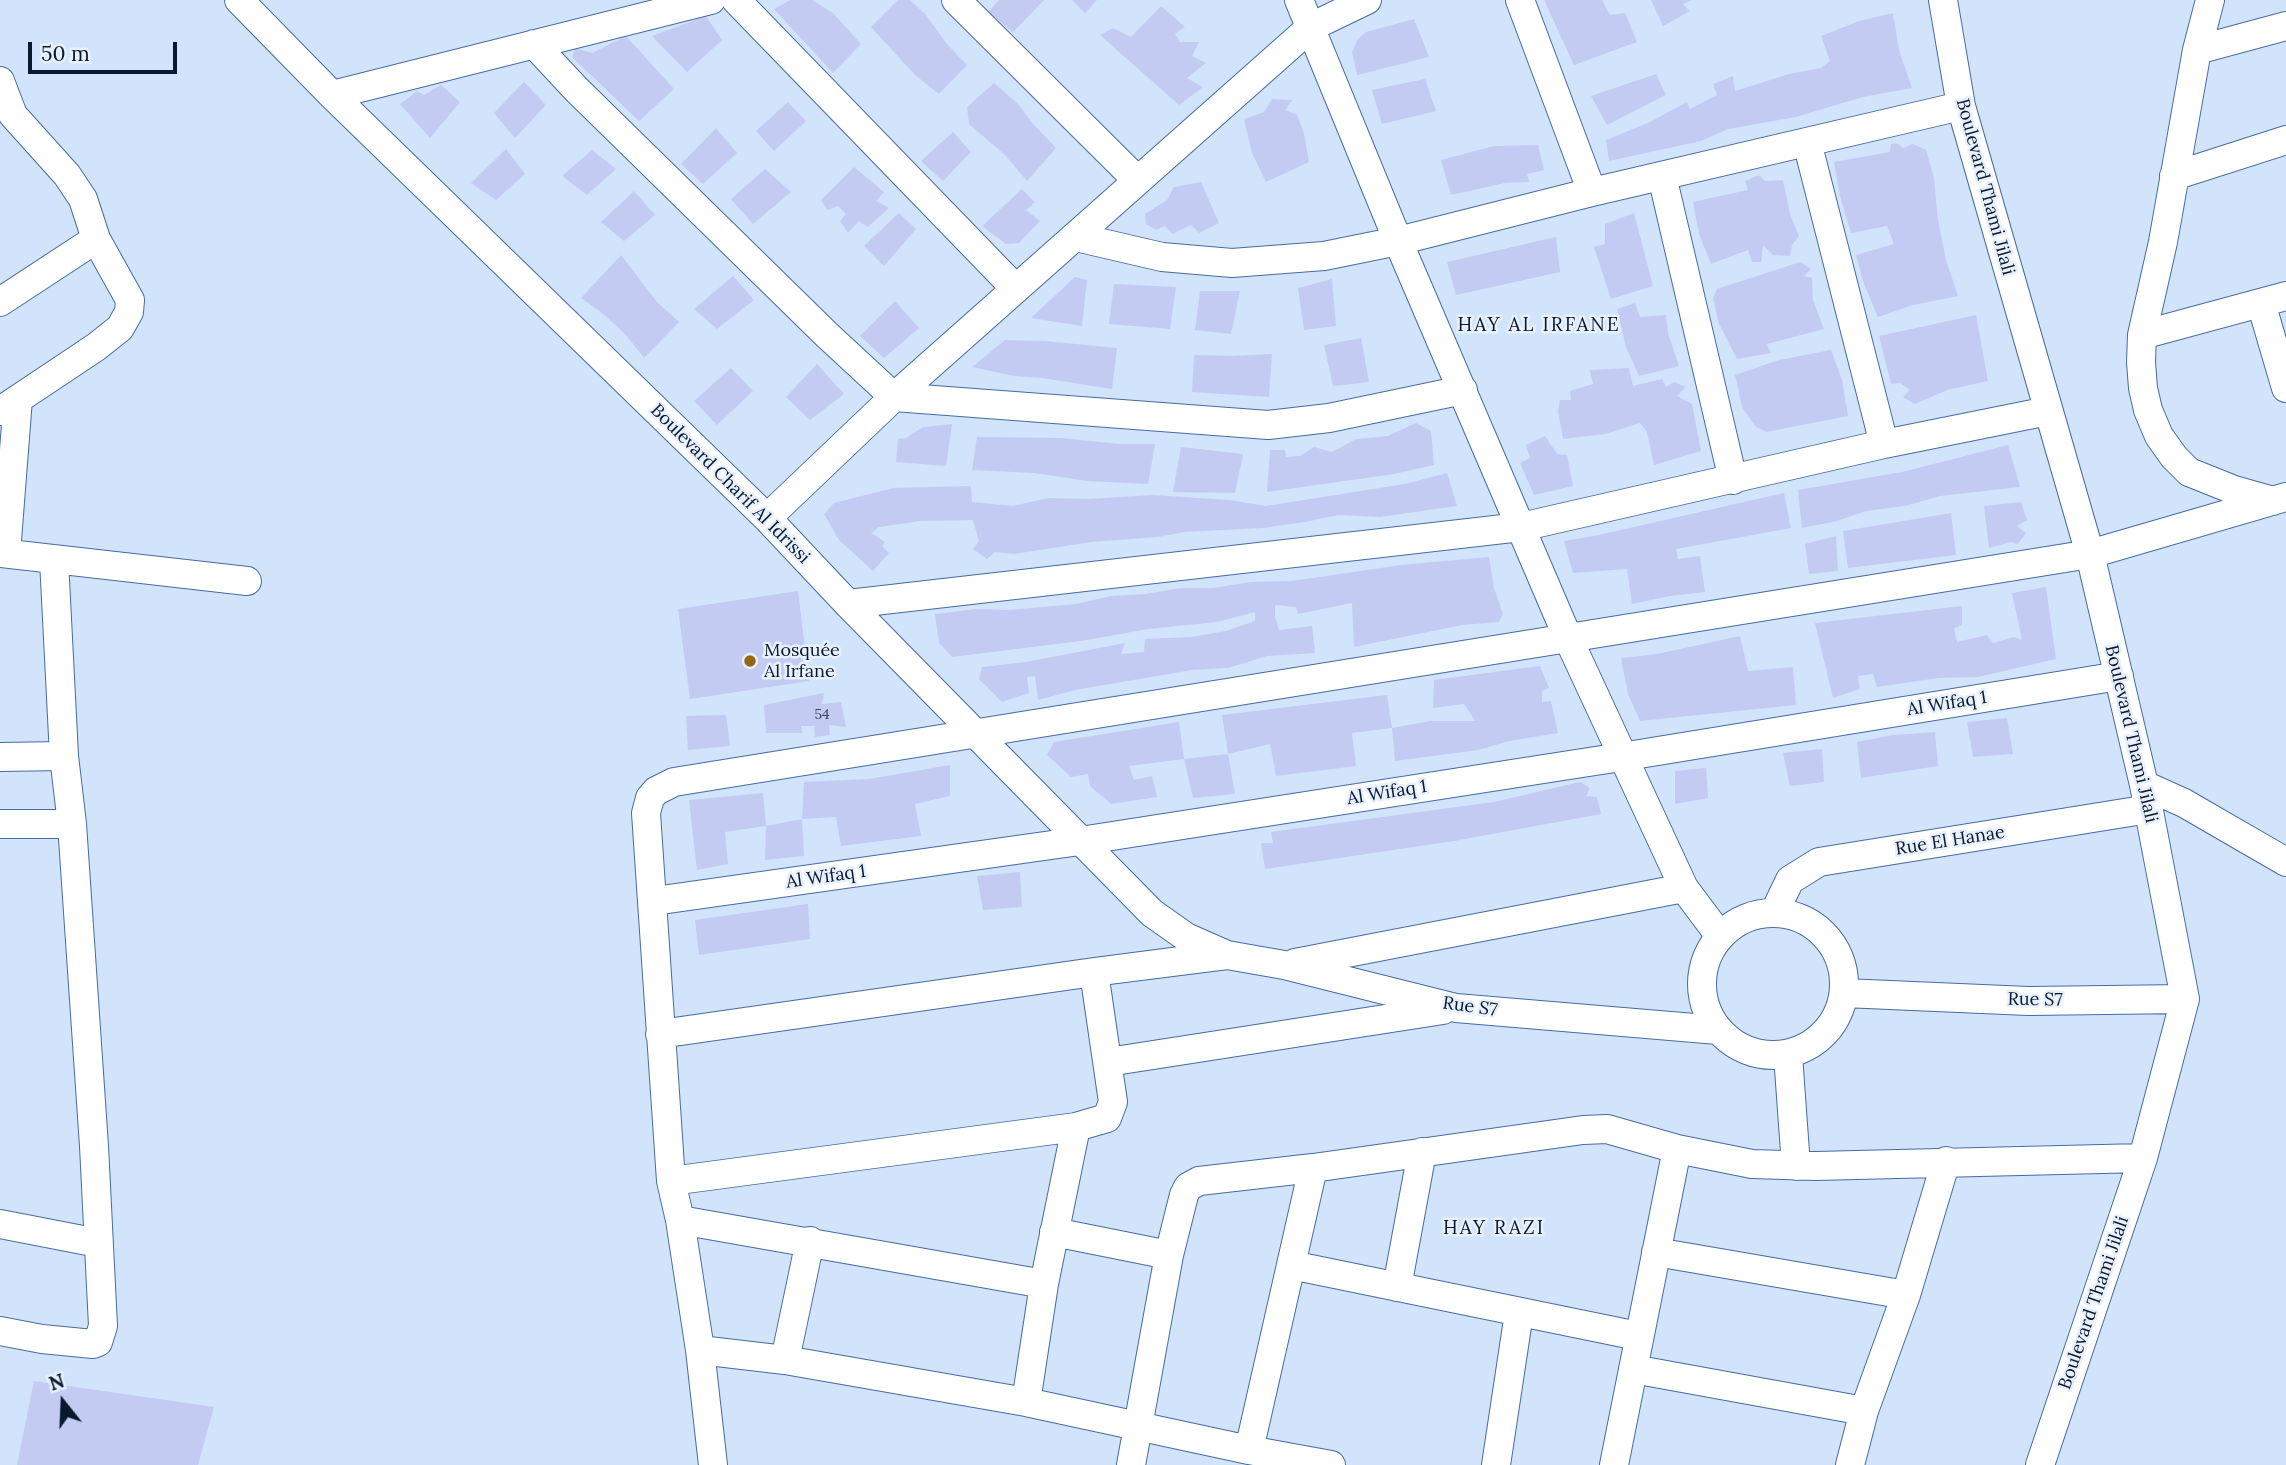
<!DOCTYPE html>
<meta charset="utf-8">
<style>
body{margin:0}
#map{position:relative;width:2286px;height:1465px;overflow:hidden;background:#d2e3fc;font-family:Lora,serif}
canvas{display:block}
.north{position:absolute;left:28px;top:1367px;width:70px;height:70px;-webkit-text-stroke:5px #e7f0fc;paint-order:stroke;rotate:342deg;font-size:19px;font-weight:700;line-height:28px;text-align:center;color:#09192e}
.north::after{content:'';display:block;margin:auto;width:24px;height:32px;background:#09192e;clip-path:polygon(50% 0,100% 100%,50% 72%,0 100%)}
.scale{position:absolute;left:28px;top:42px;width:149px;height:32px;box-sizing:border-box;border:4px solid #09192e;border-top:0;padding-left:9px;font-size:21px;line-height:24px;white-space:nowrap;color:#09192e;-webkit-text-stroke:5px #e7f0fc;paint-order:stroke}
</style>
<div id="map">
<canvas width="2286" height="1465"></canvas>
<div class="north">N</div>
<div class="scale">50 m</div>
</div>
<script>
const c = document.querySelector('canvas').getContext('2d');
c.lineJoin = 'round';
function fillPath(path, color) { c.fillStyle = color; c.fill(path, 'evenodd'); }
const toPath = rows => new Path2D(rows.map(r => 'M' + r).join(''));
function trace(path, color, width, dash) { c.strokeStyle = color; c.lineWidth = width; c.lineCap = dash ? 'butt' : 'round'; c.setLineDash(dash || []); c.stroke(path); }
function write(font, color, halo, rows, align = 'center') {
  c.font = font + ' Lora,serif'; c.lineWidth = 5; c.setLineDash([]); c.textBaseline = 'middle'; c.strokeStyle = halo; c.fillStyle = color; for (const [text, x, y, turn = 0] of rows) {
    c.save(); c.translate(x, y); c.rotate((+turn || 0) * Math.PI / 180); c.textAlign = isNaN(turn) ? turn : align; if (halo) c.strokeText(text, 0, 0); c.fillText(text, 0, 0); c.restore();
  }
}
const building = toPath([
 [790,0,812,0,833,13,861,44,833,73,774,9],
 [898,0,910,0,926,15,947,44,967,65,939,94,915,75,871,27],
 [999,0,1044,0,1013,32,988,12],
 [1072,0,1097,0,1085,13],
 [1544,0,1602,0,1610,15,1625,13,1637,42,1574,65],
 [1651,0,1692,0,1683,4,1690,11,1663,26],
 [1161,6,1185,27,1175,34,1180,42,1199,42,1192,56,1206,63,1187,78,1203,87,1179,105,1100,35,1113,28,1131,37],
 [1893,13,1899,50,1912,88,1863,97,1796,117,1728,129,1701,141,1609,161,1606,140,1650,122,1687,102,1690,109,1717,95,1713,84,1733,76,1735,91,1789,74,1821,68,1830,61,1821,36,1859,21],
 [706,16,722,40,687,72,652,36],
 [1414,19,1429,57,1357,75,1352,52,1358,39,1366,32],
 [626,36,674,89,639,121,572,57,575,48,592,53],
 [1656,74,1666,95,1607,125,1591,96],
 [1425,79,1436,111,1382,124,1372,90],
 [524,82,546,105,515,138,494,113],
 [994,83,1019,105,1034,125,1056,148,1027,181,1005,155,969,124,967,107],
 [441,85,460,102,430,138,400,104,417,91,424,95],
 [1272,99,1292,100,1285,110,1297,115,1304,134,1309,162,1266,182,1252,153,1244,119,1264,112],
 [788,102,806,121,774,151,756,131],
 [716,128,737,153,703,184,681,164],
 [953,132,971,152,943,181,921,161],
 [1897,143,1903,148,1913,144,1926,150,1934,178,1938,220,1946,260,1958,296,1913,305,1878,317,1864,284,1856,255,1894,244,1887,226,1851,233,1840,196,1834,162,1890,152,1891,144],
 [1538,145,1544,170,1527,174,1529,182,1505,183,1451,195,1441,160,1494,146],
 [506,149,525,174,496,200,471,183],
 [592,150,616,169,587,195,562,176],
 [854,167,884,192,876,201,889,208,868,227,859,221,848,233,840,221,846,214,838,206,827,210,821,200],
 [765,169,791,192,753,224,731,199],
 [1759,175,1765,181,1783,180,1790,214,1799,236,1792,245,1790,256,1773,255,1763,245,1761,262,1752,262,1748,250,1711,264,1699,234,1693,202,1748,190,1745,181],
 [1201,182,1219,223,1199,233,1191,225,1172,234,1165,226,1156,230,1146,224,1145,214,1167,200,1174,187],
 [1022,189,1035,202,1026,210,1040,221,1019,243,1006,244,982,226],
 [634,191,655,215,624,241,601,222],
 [899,213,916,229,884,266,864,246],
 [1634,213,1653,286,1611,299,1594,247,1605,244,1605,224],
 [1556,237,1560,272,1456,295,1447,262],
 [621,255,657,302,679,322,644,358,626,335,601,312,581,298],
 [1800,262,1811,269,1804,276,1812,278,1813,300,1824,329,1767,344,1771,353,1737,359,1719,324,1713,298,1717,289],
 [733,276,754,300,717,329,694,309],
 [1075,277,1087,280,1082,326,1031,318],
 [1332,279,1336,326,1304,330,1298,288],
 [1114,284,1176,287,1170,329,1109,324],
 [1200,291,1240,291,1231,334,1195,330],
 [895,301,919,328,884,358,860,336],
 [1635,303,1640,317,1666,315,1668,333,1679,366,1639,376,1626,347,1617,309],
 [1976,315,1988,381,1947,390,1915,404,1903,397,1910,390,1900,383,1891,384,1879,336],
 [1361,338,1369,382,1333,386,1324,345],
 [1005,340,1045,341,1117,348,1112,389,1042,378,1014,376,972,367],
 [1831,350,1842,380,1848,416,1766,432,1755,426,1742,407,1735,375,1779,360],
 [1272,354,1269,397,1192,392,1194,355,1232,356],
 [817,364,844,394,810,420,786,397],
 [731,368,753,391,717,425,694,401],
 [1629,368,1633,386,1662,379,1666,387,1674,382,1686,387,1677,396,1692,404,1701,451,1654,465,1647,432,1640,423,1605,434,1563,439,1558,411,1560,400,1571,400,1570,391,1593,384,1590,370],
 [1416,423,1431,431,1434,465,1394,474,1267,492,1270,450,1285,450,1286,457,1300,456,1314,447,1332,452,1356,439,1388,436],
 [952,424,946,466,896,462,898,439,906,438,923,427],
 [1545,436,1557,454,1567,455,1573,486,1534,495,1520,463,1530,458,1526,445],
 [977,437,1061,438,1120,444,1155,444,1148,484,1087,481,1034,473,972,470],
 [2008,445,2020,487,1940,496,1905,506,1866,511,1837,521,1802,528,1798,490,1902,472],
 [1181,447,1243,454,1235,493,1173,492],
 [1447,473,1457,506,1380,517,1338,515,1305,522,1263,528,1184,532,1158,537,1091,542,1014,554,995,552,987,559,973,549,979,541,973,520,921,521,879,527,871,533,885,542,882,546,889,553,873,571,839,540,824,514,834,503,893,488,971,486,972,502,1013,506,1048,498,1088,499,1153,495,1229,500,1266,506,1405,484],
 [1784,493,1791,528,1676,549,1678,559,1700,556,1705,592,1670,596,1632,604,1627,569,1573,573,1564,541,1594,536],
 [2021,502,2027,520,2017,526,2026,533,2018,544,2011,542,1989,548,1984,506],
 [1951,513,1956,555,1848,568,1843,531],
 [1836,536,1838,571,1809,574,1805,544],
 [1489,557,1494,588,1503,614,1499,622,1462,625,1354,647,1352,603,1298,614,1296,607,1275,605,1275,617,1279,630,1312,626,1315,653,1267,656,1228,668,1192,670,1075,690,1038,700,1035,676,1027,677,1029,693,1002,702,979,679,982,667,1026,662,1125,643,1121,654,1144,652,1145,639,1191,637,1226,631,1255,621,1255,612,1217,622,1148,629,1081,641,952,657,939,643,935,614,976,609,1009,610,1076,604,1111,596,1146,594,1180,588,1213,588,1251,582,1292,581,1401,565],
 [2046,587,2056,659,1978,677,1938,678,1877,687,1873,674,1858,676,1860,689,1833,698,1815,623,1962,606,1962,625,1954,628,1957,642,1987,635,1993,643,2014,637,2022,640,2012,593],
 [798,591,809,681,690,699,678,609],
 [1740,636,1748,671,1793,667,1796,705,1640,721,1628,694,1621,658,1657,654],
 [1540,666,1549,688,1542,691,1542,702,1551,701,1558,733,1509,741,1478,750,1395,761,1392,728,1430,721,1475,721,1464,704,1433,708,1434,680],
 [824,693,822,704,841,702,846,727,829,725,830,735,815,737,814,726,801,726,802,733,766,733,764,705],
 [1387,695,1392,728,1352,733,1356,766,1276,776,1270,744,1228,754,1235,794,1193,798,1184,759,1228,754,1222,715],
 [726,715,730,746,688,750,686,716],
 [2007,718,2013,754,1973,757,1967,722],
 [1179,722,1184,759,1129,766,1134,780,1152,776,1157,797,1111,804,1090,786,1088,774,1071,777,1047,755,1054,742],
 [1935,732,1938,766,1861,778,1857,742,1893,735],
 [1822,749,1824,782,1790,786,1783,753],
 [950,765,950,796,915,804,921,836,841,846,836,817,802,819,804,856,765,860,766,826,802,819,804,782,869,779],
 [1706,768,1708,798,1675,804,1675,771],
 [1580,782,1590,788,1586,796,1597,797,1601,814,1454,841,1265,869,1261,843,1273,843,1271,832,1494,802],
 [763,793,766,826,725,832,728,864,697,870,689,800],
 [1020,872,1022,907,983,910,977,876],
 [808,904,810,939,699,955,695,920],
 [34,1381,214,1407,198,1465,17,1465]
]);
const minor = toPath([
 [239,0,332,95,767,518,848,604,1152,913,1186,937,1227,955,1284,965,1456,1008,1718,1030],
 [736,0,1016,289],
 [956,0,1137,180],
 [1299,0,1398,241,1568,638,1684,888,1720,936],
 [1520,0,1592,192],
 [1943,0,1961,106,2090,554,2144,785,2185,999,2143,1158,2040,1465],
 [2210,0,2197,50,2163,242,2142,335,2141,362,2143,388,2148,410,2159,436,2174,457,2189,472,2234,490,2273,501],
 [534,44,576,89,826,334,894,397,1268,425,1329,418,1463,390],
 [2197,50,2286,26],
 [0,81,13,115,67,175,83,199,96,239,130,300,129,312,120,328,96,347,0,411],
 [332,95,711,0],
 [1807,142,1884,444],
 [1662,176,1733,480],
 [2174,176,2286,140],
 [1076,237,1162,257,1232,263,1324,256,1398,241,1592,192,1961,106],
 [0,302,96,239],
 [2261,303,2286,388],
 [2142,335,2286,296],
 [767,518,894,397,1311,27,1367,0],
 [0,553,247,581],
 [6,553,18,399],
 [848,604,1521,527,1884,444,2048,411],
 [0,757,64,756],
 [2144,785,2184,803,2286,862],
 [0,824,72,824],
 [654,901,1080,841,1621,757,2119,676],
 [1775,911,1790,880,1819,862,2149,809],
 '1702 984a71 71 0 1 1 142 0a71 71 0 1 1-142 0Z',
 [1295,963,1684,888],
 [1844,993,2028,1001,2185,999],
 [660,1034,1094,972,1227,955],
 [1788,1055,1796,1166],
 [1108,1062,1443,1010],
 [671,1181,1076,1127,1107,1118,1113,1102,1094,972],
 [680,1220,1044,1284],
 [0,1224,98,1243],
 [1054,1232,1169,1255],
 [1656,1252,1906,1295],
 [1291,1265,1638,1336],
 [1397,1287,1422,1152],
 [0,1331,42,1339,93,1344,98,1342,103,1326,94,1146,72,824,64,756,54,560],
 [700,1350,785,1360,1026,1402,1249,1450,1331,1465],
 [785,1360,810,1241],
 [1633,1369,1864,1411],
 [1026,1402,1044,1284,1076,1127],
 [1249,1450,1313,1168],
 [713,1465,700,1350,680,1220,671,1181,646,813,650,798,656,791,674,782,2090,554,2286,497],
 [1131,1465,1169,1255,1184,1195,1188,1187,1199,1181,1313,1168,1583,1130,1607,1129,1677,1149,1752,1164,1816,1166,2143,1158],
 [1496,1465,1519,1313],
 [1614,1465,1677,1149],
 [1850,1465,1864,1411,1906,1295,1946,1161]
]);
const markers = [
 [750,661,7,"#946714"]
];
const numberNames = [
 ["54",822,715]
];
const streetNames = [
 ["Boulevard Thami Jilali",1985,187,75],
 ["Boulevard Charif Al Idrissi",730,484,45],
 ["Al Wifaq 1",1947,704,-9],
 ["Boulevard Thami Jilali",2131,734,77],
 ["Al Wifaq 1",1387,793,-9],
 ["Rue El Hanae",1950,841,-9],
 ["Al Wifaq 1",826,877,-8],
 ["Rue S7",2035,1000,1],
 ["Rue S7",1470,1007,8],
 ["Boulevard Thami Jilali",2094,1303,-71]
];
const poiNames = [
 ["Mosquée",764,651],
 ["Al Irfane",764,672]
];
const neighbourhoodNames = [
 ["HAY AL IRFANE",1539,326],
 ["HAY RAZI",1494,1229]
];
fillPath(building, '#c3cbf3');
trace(minor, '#456ca2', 30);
trace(minor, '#fff', 28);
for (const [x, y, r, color] of markers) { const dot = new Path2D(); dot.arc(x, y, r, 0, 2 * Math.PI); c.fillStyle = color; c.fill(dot); trace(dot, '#e7f0fc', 2.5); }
write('14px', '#38465f', null, numberNames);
write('18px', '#09192e', '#e7f0fc', streetNames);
write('18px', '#09192e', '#e7f0fc', poiNames, 'left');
c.letterSpacing = '2px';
write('19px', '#09192e', '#e7f0fc', neighbourhoodNames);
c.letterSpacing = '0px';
</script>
